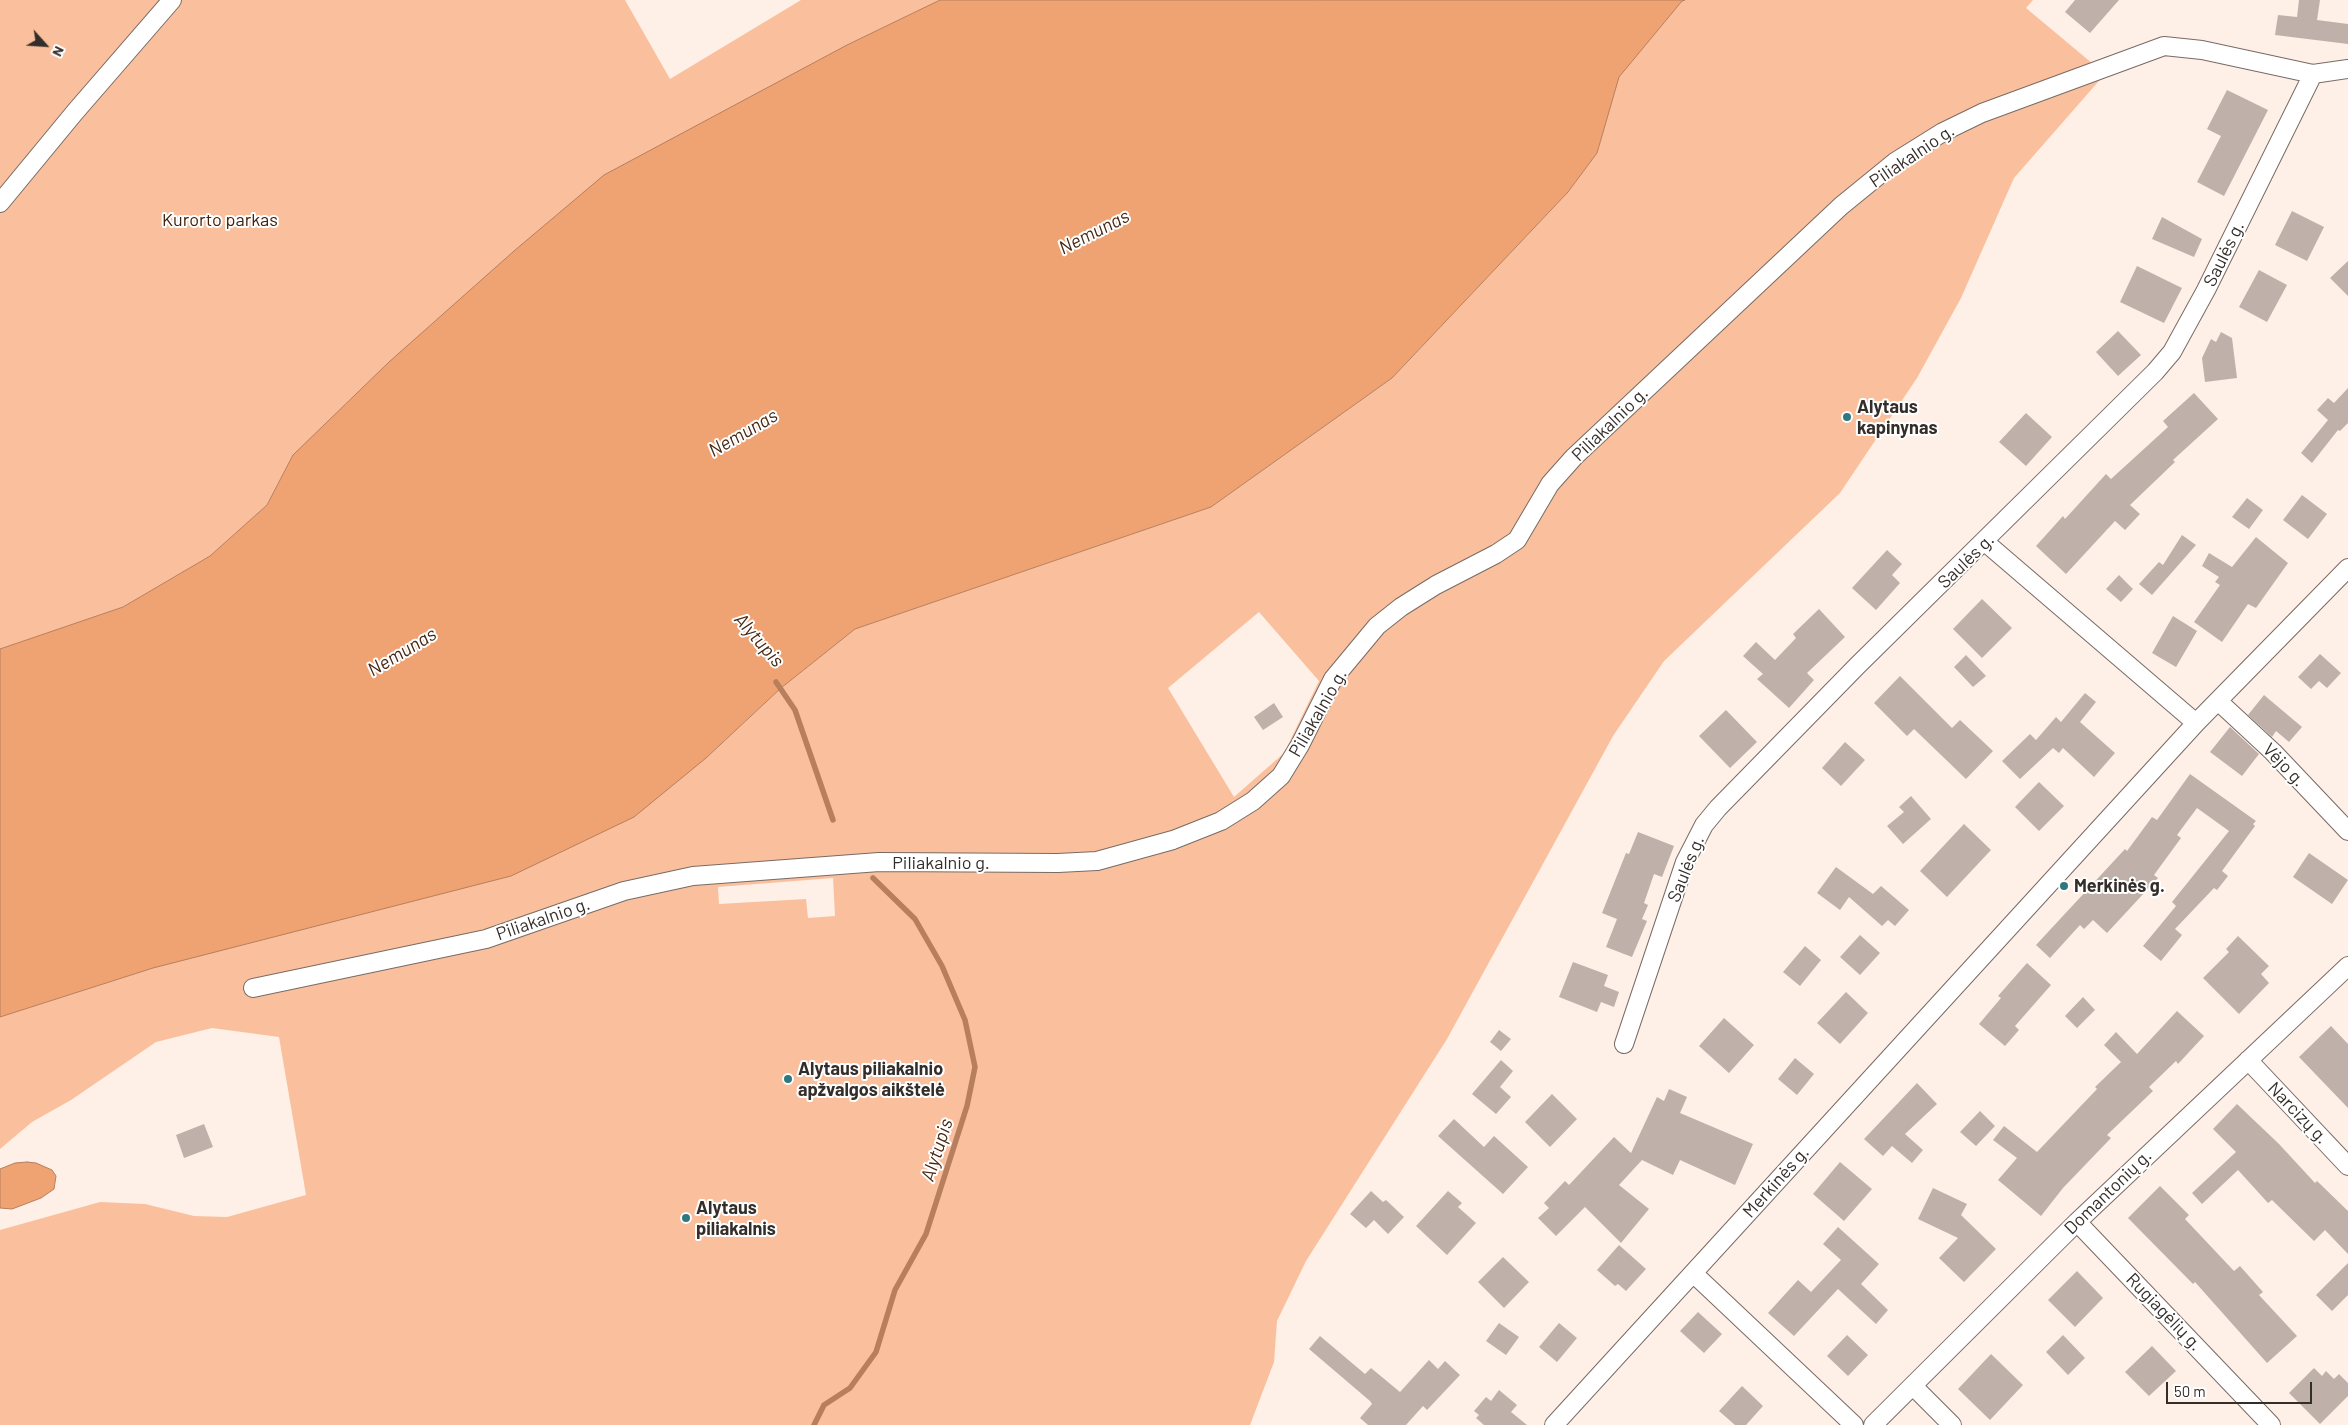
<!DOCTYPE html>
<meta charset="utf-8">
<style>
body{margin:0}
#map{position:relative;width:2348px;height:1425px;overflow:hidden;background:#feefe7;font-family:Barlow,sans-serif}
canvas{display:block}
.north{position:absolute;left:20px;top:20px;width:50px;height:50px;-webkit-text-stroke:4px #fff;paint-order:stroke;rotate:116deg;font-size:14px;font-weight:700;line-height:20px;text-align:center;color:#342e2b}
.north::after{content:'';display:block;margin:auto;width:18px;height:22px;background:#342e2b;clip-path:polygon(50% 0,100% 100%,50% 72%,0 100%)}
.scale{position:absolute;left:2166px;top:1382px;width:146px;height:22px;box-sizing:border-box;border:2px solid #342e2b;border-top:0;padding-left:6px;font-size:15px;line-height:18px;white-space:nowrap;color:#342e2b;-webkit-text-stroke:4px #fff;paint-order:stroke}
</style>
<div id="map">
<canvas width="2348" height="1425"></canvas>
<div class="north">N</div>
<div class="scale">50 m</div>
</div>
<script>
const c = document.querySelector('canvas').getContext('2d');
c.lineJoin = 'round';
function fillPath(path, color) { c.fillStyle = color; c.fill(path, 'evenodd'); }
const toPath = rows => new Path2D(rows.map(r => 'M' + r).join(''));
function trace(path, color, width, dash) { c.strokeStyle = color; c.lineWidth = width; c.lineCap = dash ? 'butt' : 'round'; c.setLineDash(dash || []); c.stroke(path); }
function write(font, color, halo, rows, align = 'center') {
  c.font = font + ' Barlow,sans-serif'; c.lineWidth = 4; c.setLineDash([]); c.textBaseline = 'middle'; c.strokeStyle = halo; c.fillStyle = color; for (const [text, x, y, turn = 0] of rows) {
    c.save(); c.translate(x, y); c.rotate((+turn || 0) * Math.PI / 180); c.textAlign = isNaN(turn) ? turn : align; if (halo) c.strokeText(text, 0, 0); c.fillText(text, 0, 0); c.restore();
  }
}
const green = toPath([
 [0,0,625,0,670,79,801,0,940,0,847,45,293,455,267,505,210,556,123,607,0,649],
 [1685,0,2033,0,2026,8,2105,74,2014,178,1961,298,1917,378,1840,493,1664,661,1613,736,1447,1039,1306,1261,1277,1321,1274,1362,1250,1425,0,1425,0,1230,100,1202,145,1204,194,1216,227,1217,306,1195,279,1037,212,1028,156,1042,71,1100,32,1122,0,1149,0,1017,153,968,706,758,781,688,855,629,1211,507,1392,378,1568,192,1597,153,1618,77,1682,1],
 [1259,612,1319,681,1284,753,1234,797,1168,688],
 [833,878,835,916,808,918,806,899,719,904,718,887]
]);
const water = toPath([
 [940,0,1685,0,1682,1,1619,77,1597,153,1568,192,1392,378,1211,507,855,629,781,688,706,758,634,817,511,876,153,968,0,1017,0,649,123,607,210,556,267,505,293,455,389,362,514,251,604,175,847,45,940,0],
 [27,1162,36,1163,52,1170,56,1176,54,1189,41,1198,12,1209,0,1208,0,1169,15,1163,27,1162]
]);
const stream = toPath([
 [776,682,795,710,833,820],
 [814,1425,824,1405,850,1388,876,1352,895,1290,926,1234,967,1106,975,1067,965,1020,942,966,915,919,873,878]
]);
const building = toPath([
 [2075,0,2119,0,2090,33,2065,12],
 [2299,0,2320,0,2317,20,2348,24,2348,44,2275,35,2278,15,2297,17],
 [2227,90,2268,110,2224,196,2197,182,2221,136,2207,129],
 [2292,211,2324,227,2307,261,2275,245],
 [2162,217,2202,239,2194,257,2152,239],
 [2348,261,2348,296,2330,278],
 [2137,266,2182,288,2164,323,2120,302],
 [2259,270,2287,285,2267,322,2239,307],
 [2118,331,2141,355,2118,376,2096,352],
 [2221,332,2232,338,2237,378,2205,382,2202,358,2211,339,2216,342],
 [2348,388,2348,423,2340,431,2338,430,2312,463,2301,453,2328,420,2317,410,2328,398,2334,403],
 [2194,393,2218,419,2173,460,2175,462,2130,505,2140,514,2125,530,2115,521,2066,574,2036,546,2063,516,2065,519,2106,474,2111,479,2168,427,2163,421],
 [2026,413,2052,437,2026,466,1999,442],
 [2302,495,2327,514,2308,539,2283,520],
 [2247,498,2263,510,2249,529,2232,517],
 [2182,535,2196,545,2152,595,2139,584,2159,562,2163,565],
 [2256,537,2288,563,2256,608,2248,604,2222,642,2194,622,2220,585,2215,582,2219,577,2202,566,2209,553,2232,567],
 [1887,550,1902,564,1892,575,1900,583,1876,610,1852,588],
 [2119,575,2133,589,2121,602,2106,589],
 [1982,599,2012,628,1982,658,1953,629],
 [1819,609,1845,637,1807,673,1814,680,1789,708,1757,679,1763,674,1743,656,1756,642,1775,660,1796,638,1793,634],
 [2173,616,2197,631,2176,667,2152,653],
 [2320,654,2341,673,2327,688,2319,681,2311,689,2298,677],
 [1966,655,1986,676,1973,687,1954,667],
 [1900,676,1952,728,1960,720,1993,751,1966,779,1914,729,1907,736,1874,703],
 [2085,693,2096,702,2080,722,2115,753,2094,777,2063,748,2059,753,2053,748,2020,779,2002,761,2030,734,2036,740,2056,717,2061,722],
 [2264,695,2302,727,2289,742,2276,731,2272,737,2248,715],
 [1274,703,1283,717,1263,730,1254,717],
 [1726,710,1757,742,1730,768,1699,736],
 [2230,727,2259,754,2242,776,2210,752],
 [1845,742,1865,760,1841,786,1822,768],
 [2190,774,2256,821,2253,824,2255,826,2222,871,2228,876,2217,890,2214,888,2175,929,2182,935,2161,961,2143,946,2176,906,2172,902,2229,831,2197,808,2177,835,2181,838,2154,875,2158,878,2107,933,2093,920,2084,929,2080,925,2050,958,2036,945,2125,849,2127,851,2152,817,2157,820],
 [2039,782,2064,806,2039,831,2015,807],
 [1911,796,1931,819,1903,844,1887,826,1904,812,1899,807],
 [1964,824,1991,850,1947,897,1920,871],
 [1638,832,1674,846,1662,877,1654,874,1644,903,1648,905,1642,919,1647,921,1632,957,1606,947,1617,919,1602,913,1626,853,1629,854],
 [2309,853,2348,880,2332,904,2293,877],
 [1836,867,1873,894,1881,886,1909,910,1895,926,1888,920,1882,926,1849,897,1840,910,1817,893],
 [1860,935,1880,953,1860,975,1840,957],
 [2238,936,2269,966,2261,974,2269,983,2239,1014,2203,978,2229,952,2226,949],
 [1805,946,1821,960,1800,986,1783,972],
 [1573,962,1608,975,1604,986,1619,992,1614,1007,1601,1002,1597,1012,1559,997],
 [2027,963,2051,985,2015,1026,2019,1030,2005,1046,1979,1024,2001,998,1998,996],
 [1846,992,1868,1013,1840,1044,1817,1023],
 [2083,997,2095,1010,2077,1028,2065,1016],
 [2177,1011,2204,1036,2178,1064,2176,1061,2149,1087,2153,1091,2107,1135,2111,1138,2063,1188,2041,1216,1998,1180,2017,1158,1993,1140,2004,1126,2037,1152,2097,1089,2095,1087,2121,1062,2104,1045,2116,1032,2137,1054],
 [1724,1018,1754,1045,1729,1073,1699,1046],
 [2331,1026,2348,1044,2348,1108,2299,1057],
 [1499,1030,1511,1039,1501,1051,1490,1042],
 [1795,1058,1814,1074,1797,1095,1778,1079],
 [1501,1060,1513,1071,1500,1087,1511,1097,1496,1114,1472,1094],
 [1917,1083,1937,1104,1905,1134,1923,1150,1912,1163,1892,1146,1883,1156,1864,1139],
 [1669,1089,1687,1097,1680,1113,1753,1144,1735,1185,1680,1160,1673,1175,1642,1160,1619,1185,1649,1209,1621,1243,1585,1207,1556,1236,1538,1218,1549,1208,1544,1203,1565,1181,1569,1185,1614,1137,1631,1153,1657,1097,1664,1101],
 [1552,1094,1577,1119,1550,1147,1525,1122],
 [2237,1104,2279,1144,2315,1183,2317,1181,2348,1211,2348,1254,2325,1230,2314,1241,2272,1200,2268,1203,2238,1170,2202,1204,2192,1193,2236,1152,2213,1129],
 [1980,1111,1995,1126,1976,1146,1960,1132],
 [1454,1119,1484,1147,1494,1136,1528,1167,1503,1194,1438,1136],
 [204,1124,213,1147,184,1158,176,1135],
 [1840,1162,1872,1189,1844,1221,1813,1194],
 [2160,1186,2189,1215,2185,1219,2234,1271,2240,1266,2263,1292,2259,1295,2297,1336,2267,1363,2195,1282,2193,1284,2128,1218],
 [1933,1188,1967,1204,1961,1215,1996,1249,1964,1282,1939,1258,1958,1238,1918,1219],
 [1371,1191,1383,1202,1386,1200,1404,1217,1388,1234,1374,1220,1366,1228,1350,1214],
 [1448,1191,1462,1203,1458,1207,1476,1223,1447,1255,1416,1226],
 [1838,1227,1879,1264,1861,1284,1888,1310,1876,1324,1838,1289,1794,1336,1768,1313,1798,1280,1811,1292,1841,1260,1823,1244],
 [1619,1245,1646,1269,1626,1291,1618,1284,1615,1286,1597,1270],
 [1503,1257,1529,1282,1504,1308,1478,1282],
 [2348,1263,2348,1295,2332,1311,2316,1295],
 [2077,1271,2103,1298,2075,1327,2048,1300],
 [1698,1312,1722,1334,1704,1353,1680,1331],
 [1499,1323,1519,1337,1506,1355,1486,1341],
 [1559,1323,1577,1338,1557,1362,1539,1347],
 [1847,1335,1868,1355,1848,1376,1827,1356],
 [2063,1335,2085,1358,2068,1375,2046,1352],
 [1320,1336,1365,1374,1371,1368,1400,1392,1429,1360,1438,1369,1445,1361,1460,1375,1427,1410,1423,1406,1406,1425,1368,1425,1360,1418,1372,1404,1370,1401,1309,1349],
 [2152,1346,2176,1371,2149,1396,2125,1372],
 [1991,1354,2023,1385,1990,1420,1958,1389],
 [2314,1368,2322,1376,2326,1371,2334,1379,2339,1374,2348,1383,2348,1396,2320,1424,2289,1393],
 [1742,1386,1763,1406,1746,1425,1735,1425,1719,1411],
 [1499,1390,1517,1405,1511,1412,1527,1425,1484,1425,1476,1418,1479,1415,1474,1411,1486,1397,1491,1401]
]);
const street = toPath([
 [0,203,75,112,172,0],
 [1985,542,2196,723],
 [2218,701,2273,752,2348,831],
 [253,988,486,939,624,891,693,876,879,862,1058,863,1097,861,1173,840,1221,821,1253,801,1281,776,1300,745,1333,679,1377,626,1401,607,1436,585,1496,554,1517,540,1550,484,1574,457,1841,206,1895,162,1943,132,1982,113,2164,46,2202,50,2313,74,2348,69],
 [1624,1044,1685,862,1704,825,1718,808,1858,665,2155,372,2172,352,2206,290,2313,74],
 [2248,1060,2348,1166],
 [2077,1222,2271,1425],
 [1693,1273,1854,1425],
 [1914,1387,1952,1425],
 [1554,1425,2196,723,2348,568],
 [1873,1425,2077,1222,2348,966]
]);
const markers = [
 [1847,417,5,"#2f787e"],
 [2064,886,5,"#2f787e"],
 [788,1079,5,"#2f787e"],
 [686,1218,5,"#2f787e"]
];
const streetNames = [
 ["Piliakalnio g.",1912,156,-34],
 ["Saulės g.",2224,254,-64],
 ["Piliakalnio g.",1610,424,-44],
 ["Saulės g.",1966,561,-44],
 ["Piliakalnio g.",1318,713,-60],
 ["Vėjo g.",2284,765,46],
 ["Piliakalnio g.",941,863],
 ["Saulės g.",1686,869,-68],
 ["Piliakalnio g.",543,919,-19],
 ["Narcizų g.",2298,1113,46],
 ["Merkinės g.",1776,1182,-48],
 ["Domantonių g.",2108,1192,-44],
 ["Rugiagėlių g.",2164,1312,46]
];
const parkNames = [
 ["Kurorto parkas",220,220]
];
const poiNames = [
 ["Alytaus",1857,407],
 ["kapinynas",1857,428],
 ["Merkinės g.",2074,886],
 ["Alytaus piliakalnio",798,1069],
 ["apžvalgos aikštelė",798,1090],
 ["Alytaus",696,1208],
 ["piliakalnis",696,1229]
];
const waterNames = [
 ["Nemunas",1094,232,-27],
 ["Nemunas",743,433,-30],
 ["Alytupis",759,640,49],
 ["Nemunas",402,652,-31],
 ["Alytupis",937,1150,-72]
];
fillPath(green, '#fac09d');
fillPath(water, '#efa272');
trace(water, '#b77f5d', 1);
trace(stream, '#b77f5d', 5.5);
fillPath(building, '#bfb1a9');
trace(street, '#786b64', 20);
trace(street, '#fff', 18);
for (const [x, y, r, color] of markers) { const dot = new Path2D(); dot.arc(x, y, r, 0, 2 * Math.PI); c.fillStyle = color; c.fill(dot); trace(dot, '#fff', 2); }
write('18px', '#342e2b', '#fff', streetNames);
write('18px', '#3f210c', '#fff', parkNames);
write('bold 18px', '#342e2b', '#fff', poiNames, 'left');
write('italic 19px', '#472814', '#fff', waterNames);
</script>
